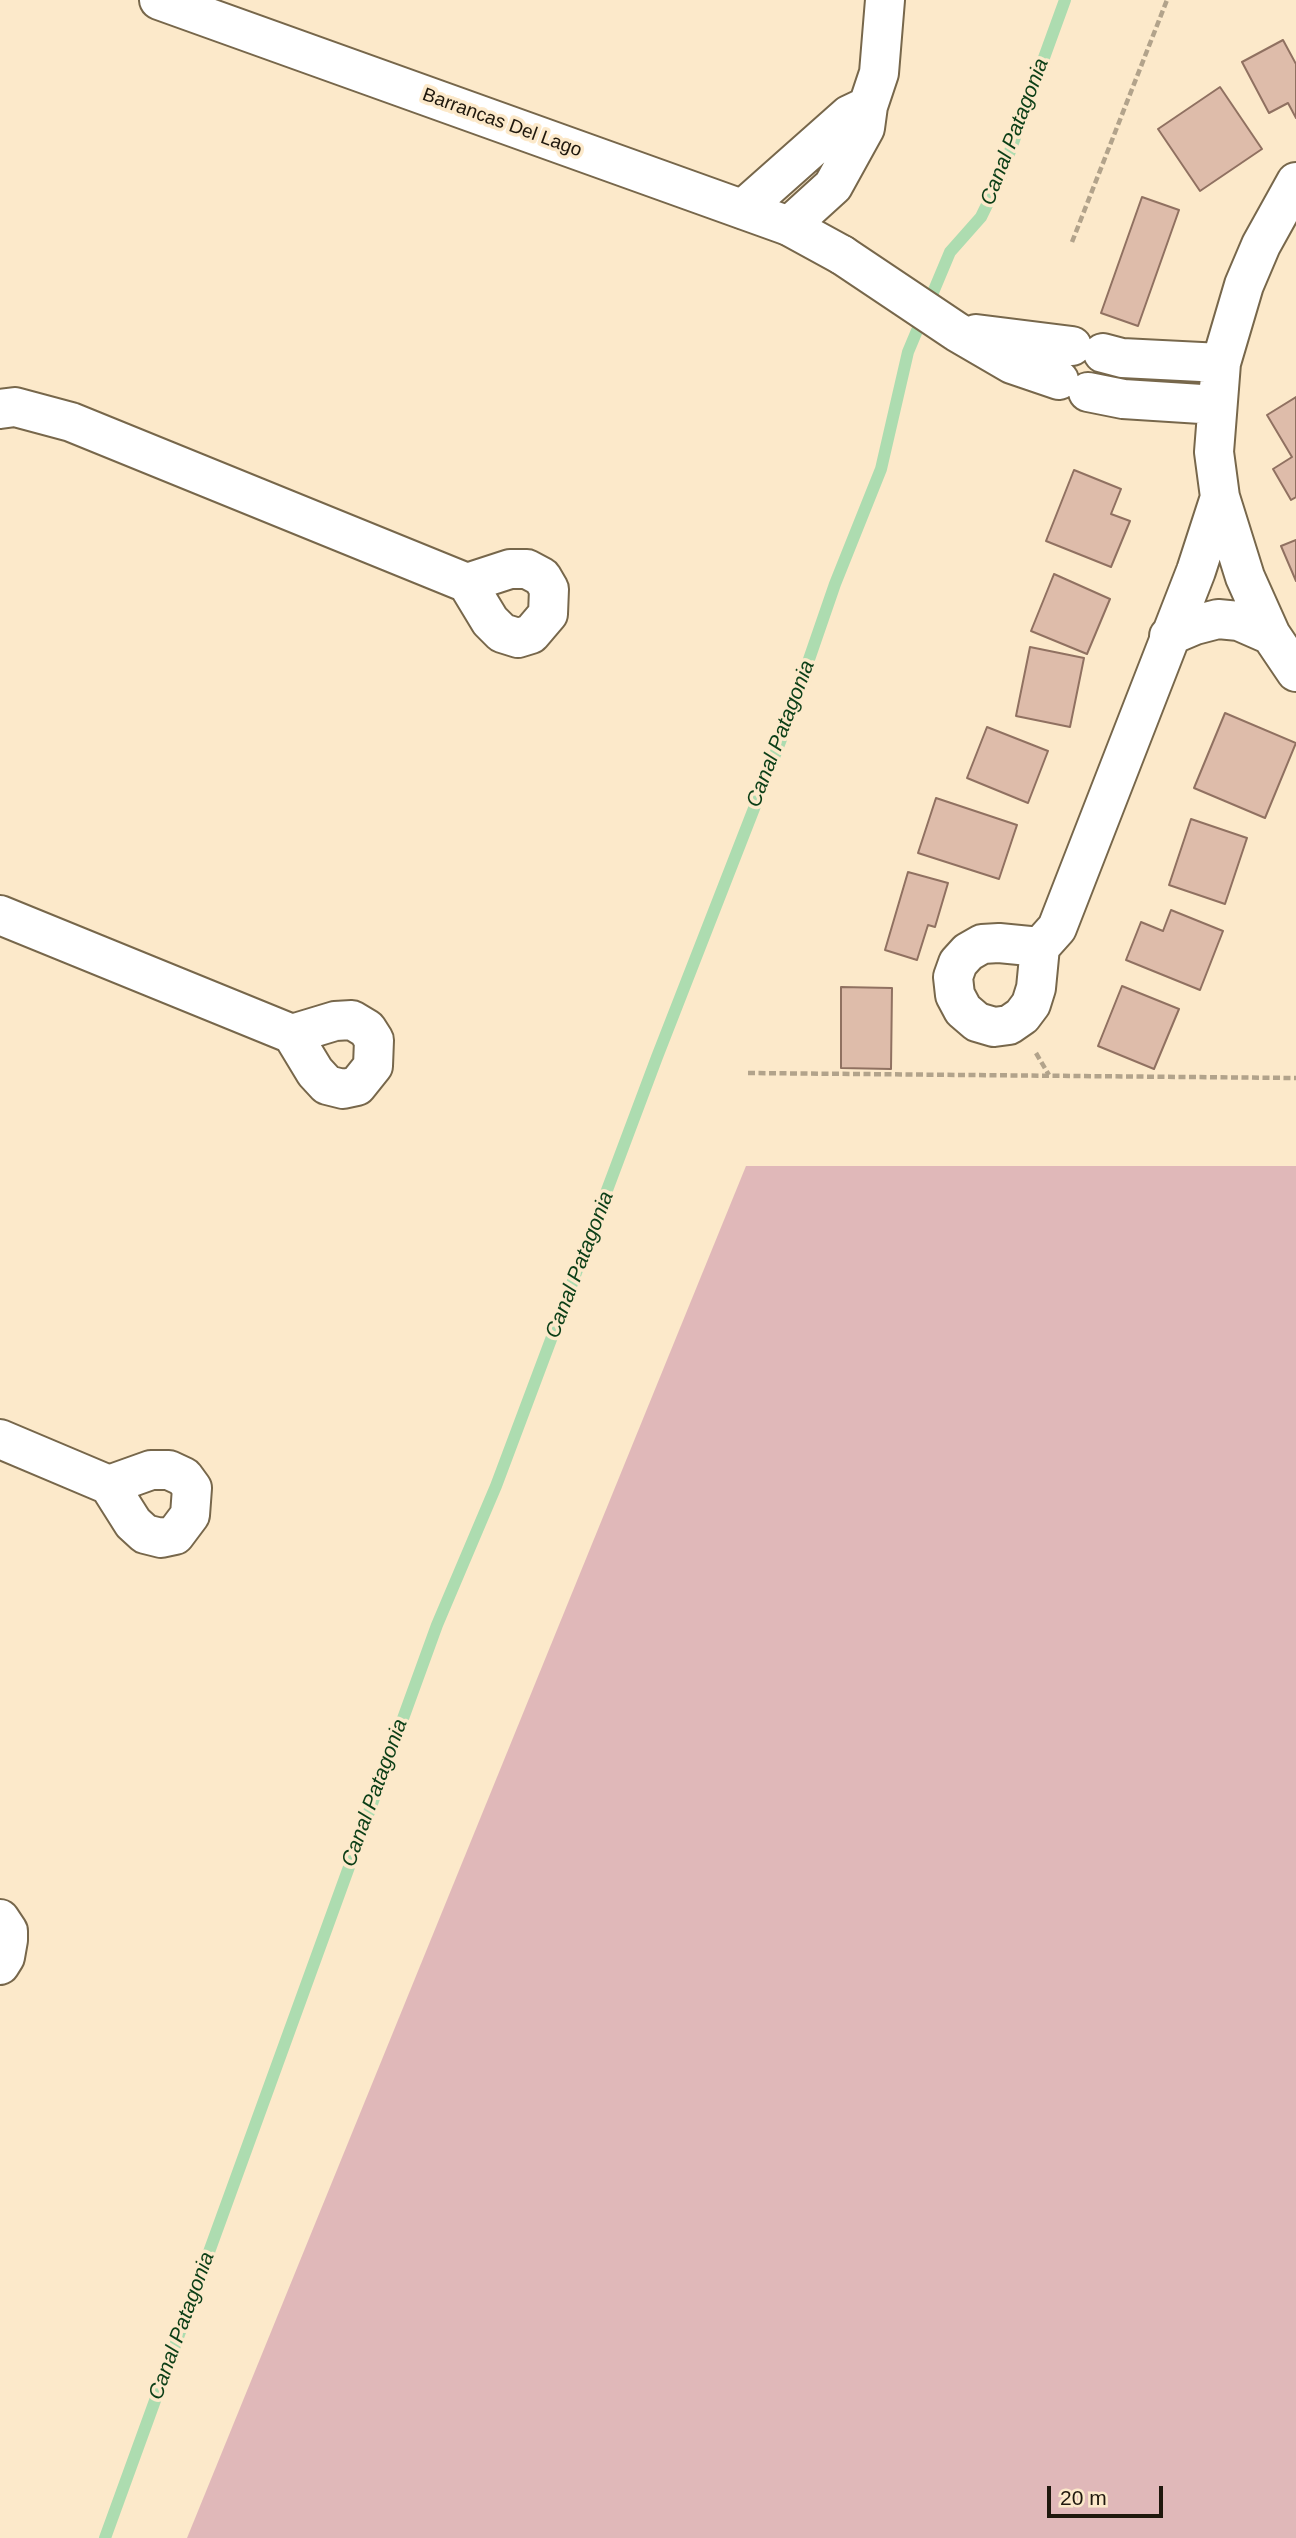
<!DOCTYPE html>
<style>
body{margin:0}
#map{position:relative;width:1296px;height:2538px;overflow:hidden;background:#fce9ca;font-family:Helvetica,sans-serif}
canvas{display:block}
.scale{position:absolute;left:1047px;top:2486px;width:116px;height:32px;box-sizing:border-box;border:4px solid #1f180d;border-top:0;padding-left:9px;font-size:21px;line-height:24px;white-space:nowrap;color:#1f180d;-webkit-text-stroke:5px #fce9ca;paint-order:stroke}
</style>
<div id="map">
<canvas width="1296" height="2538"></canvas>
<div class="scale">20 m</div>
</div>
<script>
const c = document.querySelector('canvas').getContext('2d');
c.lineJoin = 'round';
function fillPath(path, color) { c.fillStyle = color; c.fill(path, 'evenodd'); }
const toPath = rows => new Path2D(rows.map(r => 'M' + r).join(''));
function trace(path, color, width, dash) { c.strokeStyle = color; c.lineWidth = width; c.lineCap = dash ? 'butt' : 'round'; c.setLineDash(dash || []); c.stroke(path); }
function write(font, color, halo, rows, align = 'center') {
  c.font = font + ' Helvetica,sans-serif'; c.lineWidth = 7; c.setLineDash([]); c.textBaseline = 'middle'; c.strokeStyle = halo; c.fillStyle = color; for (const [text, x, y, turn = 0] of rows) {
    c.save(); c.translate(x, y); c.rotate((+turn || 0) * Math.PI / 180); c.textAlign = isNaN(turn) ? turn : align; if (halo) c.strokeText(text, 0, 0); c.fillText(text, 0, 0); c.restore();
  }
}
const green = toPath([
 [746,1166,1296,1166,1296,2538,187,2538]
]);
const stream = toPath([
 [105,2538,437,1625,496,1486,657,1057,785,729,835,584,881,469,908,352,950,252,981,217,1001,176,1065,0]
]);
const building = toPath([
 [1283,40,1296,64,1296,118,1288,103,1269,113,1242,62,1283,40],
 [1220,87,1262,149,1200,191,1158,129,1220,87],
 [1142,197,1179,210,1138,326,1101,313,1142,197],
 [1296,397,1296,497,1291,500,1273,469,1292,457,1267,415,1296,397],
 [1074,470,1121,489,1111,514,1130,521,1111,567,1046,541,1074,470],
 [1296,540,1296,581,1281,546,1296,540],
 [1054,574,1110,599,1087,654,1031,631,1054,574],
 [1030,647,1084,658,1070,727,1016,716,1030,647],
 [1225,713,1296,743,1265,818,1194,788,1225,713],
 [987,727,1048,751,1028,803,967,778,987,727],
 [936,798,1017,825,999,879,918,853,936,798],
 [1191,819,1247,838,1225,904,1169,885,1191,819],
 [908,872,948,883,935,927,928,925,917,960,885,950,908,872],
 [1171,910,1223,931,1200,990,1126,960,1141,922,1163,931,1171,910],
 [1122,986,1179,1009,1154,1069,1098,1046,1122,986],
 [841,987,892,988,891,1069,841,1068,841,987]
]);
const path = toPath([
 [1072,242,1167,0],
 [1036,1053,1049,1075],
 [748,1073,1296,1078]
]);
const street = toPath([
 [1296,182,1261,245,1244,285,1221,363,1214,452,1220,497,1245,577,1271,635,1296,672],
 [743,209,849,115,868,106],
 [789,226,833,186,865,128,868,106,879,73,885,0],
 [842,255,957,332,1012,364,1059,380],
 [976,334,1072,346],
 [1103,353,1122,358,1221,363],
 [1088,392,1123,399,1217,405],
 [0,409,15,407,71,422,467,583,490,621,502,633,518,638,531,634,548,614,549,589,542,577,527,569,510,569,467,583],
 [1169,636,1195,625,1218,619,1239,621,1271,635],
 [0,915,292,1034,315,1072,327,1085,343,1089,357,1086,373,1066,374,1040,367,1029,352,1020,335,1021,292,1034],
 [1040,947,999,943,982,944,968,952,958,963,953,977,955,995,963,1010,977,1022,994,1027,1009,1025,1022,1016,1031,1004,1036,988,1040,947,1057,928,1196,571,1220,497],
 [0,1439,109,1485,133,1523,145,1534,161,1538,175,1535,190,1515,192,1488,184,1477,169,1470,151,1470,109,1485],
 [0,1919,8,1931,8,1940,5,1957,0,1965]
]);
const secondary = toPath([
 [159,0,789,226,842,255]
]);
const streetNames = [
 ["Barrancas Del Lago",502,123,20]
];
const waterNames = [
 ["Canal Patagonia",1015,132,-69],
 ["Canal Patagonia",781,734,-69],
 ["Canal Patagonia",580,1265,-69],
 ["Canal Patagonia",375,1793,-70],
 ["Canal Patagonia",182,2326,-70]
];
fillPath(green, '#e0b8b9');
trace(stream, '#addcb0', 12);
fillPath(building, '#debcaa');
trace(building, '#907161', 2);
trace(street, '#77674b', 42);
trace(secondary, '#77674b', 42);
trace(path, '#b2a38b', 4.5, [7, 3.5]);
trace(street, '#fff', 38);
trace(secondary, '#fff', 38);
write('19px', '#1f180d', '#fce9ca', streetNames);
write('italic 21px', '#0b3e16', '#fce9ca', waterNames);
</script>
